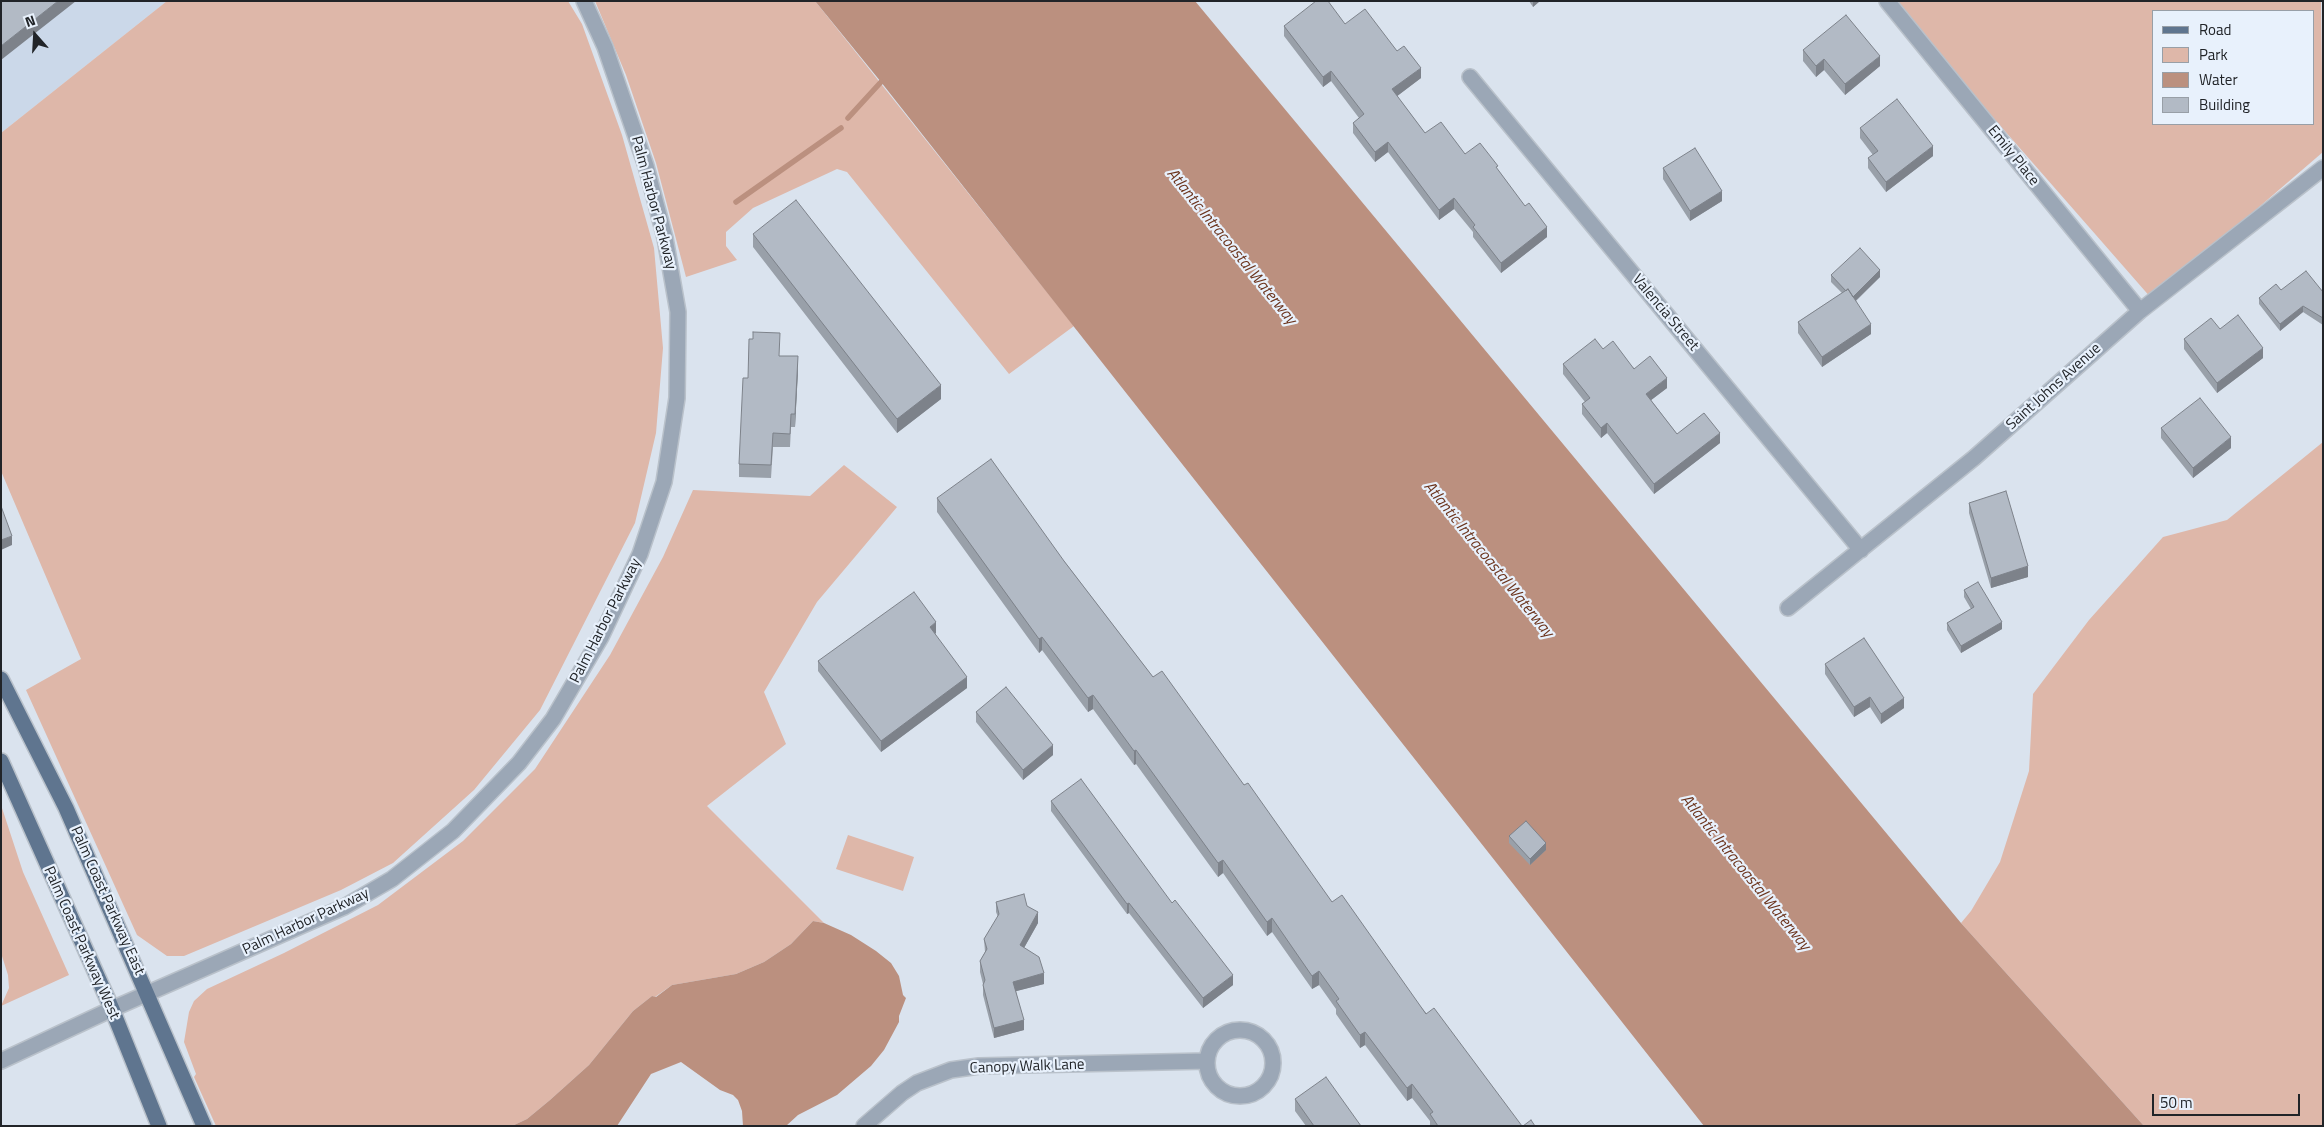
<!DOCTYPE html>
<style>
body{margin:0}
#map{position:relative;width:2324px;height:1127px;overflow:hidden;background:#dae3ee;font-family:"Titillium Web",sans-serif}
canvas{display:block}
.frame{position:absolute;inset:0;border:2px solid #212428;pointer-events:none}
.legend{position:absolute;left:2152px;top:10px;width:162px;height:115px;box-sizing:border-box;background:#e8f1fc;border:1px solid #989fa7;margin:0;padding:6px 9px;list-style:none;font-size:15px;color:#212428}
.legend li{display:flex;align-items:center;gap:10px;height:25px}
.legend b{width:25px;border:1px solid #989fa7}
.north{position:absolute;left:10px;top:10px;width:50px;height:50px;-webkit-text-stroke:4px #e8f1fc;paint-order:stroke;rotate:341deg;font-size:14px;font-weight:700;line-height:20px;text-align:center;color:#212428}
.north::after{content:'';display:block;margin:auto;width:18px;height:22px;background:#212428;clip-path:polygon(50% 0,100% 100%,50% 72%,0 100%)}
.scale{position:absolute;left:2152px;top:1094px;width:148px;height:22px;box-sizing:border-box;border:2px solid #212428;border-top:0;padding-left:6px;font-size:15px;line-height:18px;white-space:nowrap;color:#212428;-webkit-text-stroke:4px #e8f1fc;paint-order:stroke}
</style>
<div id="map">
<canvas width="2324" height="1127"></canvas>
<div class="frame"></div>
<ul class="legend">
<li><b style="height:6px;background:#5f758f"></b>Road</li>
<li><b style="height:14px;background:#deb7a9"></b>Park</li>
<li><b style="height:14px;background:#bb907f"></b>Water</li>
<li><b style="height:14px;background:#b2bac5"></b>Building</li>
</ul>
<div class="north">N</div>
<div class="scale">50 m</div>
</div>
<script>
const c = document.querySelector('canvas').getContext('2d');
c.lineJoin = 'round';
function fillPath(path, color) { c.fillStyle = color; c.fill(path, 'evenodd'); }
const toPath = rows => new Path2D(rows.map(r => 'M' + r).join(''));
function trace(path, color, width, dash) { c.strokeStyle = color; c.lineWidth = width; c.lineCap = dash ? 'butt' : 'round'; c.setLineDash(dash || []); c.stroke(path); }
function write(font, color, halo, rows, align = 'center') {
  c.font = font + ' "Titillium Web",sans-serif'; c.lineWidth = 4.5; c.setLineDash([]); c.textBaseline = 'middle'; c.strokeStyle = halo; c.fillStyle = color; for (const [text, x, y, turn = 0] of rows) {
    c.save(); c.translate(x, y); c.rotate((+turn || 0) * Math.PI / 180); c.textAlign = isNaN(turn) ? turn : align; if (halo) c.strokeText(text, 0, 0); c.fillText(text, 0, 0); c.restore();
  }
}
const built = toPath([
 [1,1,167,1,1,133]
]);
const green = toPath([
 [167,1,568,1,582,24,622,135,654,248,663,348,656,433,635,523,540,710,474,790,393,863,341,890,184,956,167,956,137,935,26,690,81,659,1,471,1,133],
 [595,1,815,1,1074,326,1009,374,847,172,837,169,753,208,726,232,726,246,737,260,686,277,656,163,626,75],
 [1891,1,2321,1,2323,152,2152,299],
 [2153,11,2313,11,2313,124,2153,124],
 [2323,442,2323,1126,2144,1126,1961,923,1971,911,2000,862,2029,771,2033,694,2089,620,2163,537,2227,520],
 [844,465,897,507,817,602,764,692,786,744,707,806,824,923,813,921,791,944,764,962,736,974,672,985,655,997,652,996,633,1011,589,1065,550,1100,527,1119,512,1126,216,1126,194,1077,196,1074,184,1042,189,1012,194,1001,207,989,284,953,378,905,463,841,535,769,610,655,663,557,693,490,810,496],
 [1,805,23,872,69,975,1,1006,9,988,8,975,1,953],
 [848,835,914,857,903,891,836,869]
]);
const water = toPath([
 [815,1,1195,1,1961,923,2144,1126,1704,1126,881,82],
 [813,921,824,923,851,935,876,951,891,963,899,976,903,995,906,998,899,1016,899,1022,884,1050,871,1066,837,1095,798,1115,786,1126,743,1126,742,1111,738,1100,733,1095,720,1090,681,1062,651,1074,617,1126,512,1126,527,1119,550,1100,589,1065,633,1011,652,996,656,997,672,985,736,974,764,962,791,944]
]);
const stream = toPath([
 [848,118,881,82],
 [736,202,841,128]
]);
const minor = toPath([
 [1887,1,2140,311],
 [1470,77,1861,550],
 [1788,608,1974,458,2140,311,2323,168],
 '1207 1063a33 33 0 1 1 66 0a33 33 0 1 1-66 0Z',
 [1,1061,112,1009],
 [864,1126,902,1093,917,1083,951,1070,979,1066,1207,1061]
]);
const tertiary = toPath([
 [112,1009,344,907,392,879,453,831,519,763,553,719,601,637,640,554,664,482,677,398,678,312,665,238,646,166,605,47,584,1]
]);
const primary = toPath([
 [1,679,66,808,204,1126],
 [1,761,112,1009,159,1126]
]);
const wall = toPath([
 [1529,1,1540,1,1533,7],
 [1345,24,1397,51,1421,78,1397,96,1425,133,1498,170,1547,237,1501,273,1473,237,1473,232,1454,209,1439,220,1388,152,1375,162,1353,133,1353,123,1359,118,1331,81,1323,87,1284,36,1284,26],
 [1803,50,1880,66,1845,95,1824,70,1816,77,1803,61],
 [1860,128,1933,156,1886,192,1868,168,1868,158,1873,155,1860,138],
 [1663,168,1722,201,1690,221,1663,179],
 [753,234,941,399,897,433,753,247],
 [1831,275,1880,277,1856,301,1871,334,1822,367,1798,333,1798,322,1842,293,1831,282],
 [2281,290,2323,292,2323,325,2303,312,2280,331,2259,304,2259,298],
 [2220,329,2263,358,2217,393,2184,349,2184,339],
 [1603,349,1667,388,1651,400,1677,434,1720,443,1654,494,1607,433,1601,438,1582,414,1582,404,1585,402,1563,374,1563,364],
 [780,356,798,370,795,427,791,427,790,447,773,447,771,478,739,477,739,464],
 [2161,428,2231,448,2193,478,2161,438],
 [937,498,1064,561,1153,677,1244,785,1332,902,1522,1126,1430,1126,1430,1121,1412,1098,1407,1101,1365,1045,1360,1048,1336,1014,1336,1009,1319,985,1312,989,1272,932,1267,936,1223,873,1218,877,1136,764,1134,765,1093,709,1088,712,1042,650,1039,653,937,512],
 [1969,503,2028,577,1991,588,1969,513],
 [1964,590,2002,629,1961,653,1947,630,1947,623,1971,609,1964,597],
 [936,633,935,634,967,688,881,752,818,671,818,661],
 [1825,664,1904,708,1881,724,1870,707,1854,717,1825,674],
 [976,712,1053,755,1023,780,976,722],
 [1051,801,1233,985,1203,1008,1129,913,1127,914,1051,811],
 [1509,836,1546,850,1530,865,1509,843],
 [996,902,1027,906,1038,923,1024,948,1044,984,1016,991,1024,1030,994,1038,983,995,983,984,980,972,980,961,985,952,984,939,998,917,996,912],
 [1295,1099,1361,1126,1306,1126,1295,1111]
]);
const shadedWall = toPath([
 [58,1,76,1,1,60,1,46],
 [1533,1,1540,1,1533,7],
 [1880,56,1880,66,1845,95,1845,84],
 [1824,59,1824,70,1816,77,1816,66],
 [1421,68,1421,78,1392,100,1392,89],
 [1331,71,1331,81,1323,87,1323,77],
 [1388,142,1388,152,1375,162,1375,152],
 [1933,146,1933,156,1886,192,1886,182],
 [1722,191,1722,201,1690,221,1690,211],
 [1454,198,1454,209,1439,220,1439,210],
 [1547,227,1547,237,1501,273,1501,263],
 [1880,270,1880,277,1852,304,1852,297],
 [2303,306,2303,312,2280,331,2280,324],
 [1871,324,1871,334,1822,367,1822,357],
 [2263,348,2263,358,2217,393,2217,383],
 [798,356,798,370,795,427,795,414],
 [1667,378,1667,388,1646,404,1646,394],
 [941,385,941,399,897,433,897,419],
 [1607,423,1607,433,1601,438,1601,428],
 [1720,433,1720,443,1654,494,1654,484],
 [2231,437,2231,448,2193,478,2193,468],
 [12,536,12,545,1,550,1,540],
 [2028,566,2028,577,1991,588,1991,578],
 [936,622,936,633,930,638,930,627],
 [2002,622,2002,629,1961,653,1961,646],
 [1042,637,1042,650,1039,653,1039,639],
 [967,677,967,688,881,752,881,741],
 [1093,695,1093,709,1088,712,1088,698],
 [1870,697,1870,707,1854,717,1854,707],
 [1904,698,1904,708,1881,724,1881,714],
 [1053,745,1053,755,1023,780,1023,770],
 [1136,750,1136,764,1134,765,1134,751],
 [1546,843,1546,850,1530,865,1530,859],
 [1223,860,1223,873,1218,877,1218,863],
 [1129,903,1129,913,1127,914,1127,904],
 [1038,912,1038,923,1020,955,1020,945],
 [1272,918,1272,932,1267,936,1267,922],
 [1319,971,1319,985,1312,989,1312,976],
 [1044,973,1044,984,1013,992,1013,982],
 [1233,975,1233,985,1203,1008,1203,998],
 [1024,1020,1024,1030,994,1038,994,1028],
 [1365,1032,1365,1045,1360,1048,1360,1035],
 [1412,1084,1412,1098,1407,1101,1407,1088]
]);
const building = toPath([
 [1,1,58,1,1,46,1,1],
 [1316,1,1328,1,1345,24,1365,9,1397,51,1404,46,1421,68,1392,89,1425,133,1441,122,1465,154,1480,143,1498,166,1496,167,1525,206,1529,203,1547,227,1501,263,1473,227,1475,225,1454,198,1439,210,1388,142,1375,152,1353,123,1364,114,1331,71,1323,77,1284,26,1316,1],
 [1846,15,1880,56,1845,84,1824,59,1816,66,1803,50,1846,15],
 [1897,99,1933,146,1886,182,1868,158,1878,151,1860,128,1897,99],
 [1695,148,1722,191,1690,211,1663,168,1695,148],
 [796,200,941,385,897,419,753,234,796,200],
 [1860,248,1880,270,1853,297,1848,289,1846,291,1831,275,1860,248],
 [2306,271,2323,292,2323,318,2303,306,2280,324,2259,298,2276,284,2281,290,2306,271],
 [1848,289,1871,324,1822,357,1798,322,1848,289],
 [2238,315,2263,348,2217,383,2184,339,2211,318,2220,329,2238,315],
 [753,332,780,333,779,356,798,356,795,414,791,414,790,434,773,433,771,465,739,464,743,378,748,378,749,339,753,339,753,332],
 [1595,339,1603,349,1613,341,1634,369,1650,356,1667,378,1646,394,1677,434,1704,413,1720,433,1654,484,1607,423,1601,428,1582,404,1590,398,1563,364,1595,339],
 [2200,398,2231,437,2193,468,2161,428,2200,398],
 [991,459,1064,561,1153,677,1162,671,1244,785,1248,783,1332,902,1342,895,1426,1014,1434,1008,1522,1126,1438,1126,1430,1114,1433,1112,1412,1084,1407,1088,1365,1032,1360,1035,1336,1001,1339,999,1319,971,1312,976,1272,918,1267,922,1223,860,1218,863,1136,750,1134,751,1093,695,1088,698,1042,637,1039,639,937,498,991,459],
 [2006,491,2028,566,1991,578,1969,503,2006,491],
 [1,506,12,536,1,540,1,506],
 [1978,582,2002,622,1961,646,1947,623,1974,607,1964,590,1978,582],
 [914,592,936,622,930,627,967,677,881,741,818,661,914,592],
 [1864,638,1904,698,1881,714,1870,697,1854,707,1825,664,1864,638],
 [1006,687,1053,745,1023,770,976,712,1006,687],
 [1081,779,1172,903,1175,900,1233,975,1203,998,1129,903,1127,904,1051,801,1081,779],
 [1526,821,1546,843,1530,859,1509,836,1526,821],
 [1024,894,1027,906,1038,912,1020,945,1039,957,1044,973,1013,982,1024,1020,994,1028,983,985,985,980,980,961,987,949,984,939,999,914,996,902,1024,894],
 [1326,1077,1361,1126,1314,1126,1295,1099,1326,1077],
 [1531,1120,1535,1126,1523,1126,1531,1120]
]);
const streetNames = [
 ["Emily Place",2013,156,51],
 ["Palm Harbor Parkway",653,203,75],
 ["Valencia Street",1665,313,50],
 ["Saint Johns Avenue",2054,387,-42],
 ["Palm Harbor Parkway",606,621,-63],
 ["Palm Coast Parkway East",107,901,66],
 ["Palm Harbor Parkway",306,922,-25],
 ["Palm Coast Parkway West",81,943,66],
 ["Canopy Walk Lane",1027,1067,-2]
];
const waterNames = [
 ["Atlantic Intracoastal Waterway",1231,247,51],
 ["Atlantic Intracoastal Waterway",1488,560,51],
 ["Atlantic Intracoastal Waterway",1745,873,51]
];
fillPath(built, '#cbd8e9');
fillPath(green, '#deb7a9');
fillPath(water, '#bb907f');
trace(stream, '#bb907f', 5.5);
trace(minor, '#b9c1ca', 18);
trace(tertiary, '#b9c1ca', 18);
trace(primary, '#b9c1ca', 18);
trace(minor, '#9ba7b6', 15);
trace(tertiary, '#9ba7b6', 15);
trace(primary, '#5f758f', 15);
fillPath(wall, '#99a0a9');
fillPath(shadedWall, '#7d828a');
fillPath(building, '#b2bac5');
trace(building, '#7d828a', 1);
write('15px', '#212428', '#e8f1fc', streetNames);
write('italic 16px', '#6b331c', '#e8f1fc', waterNames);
</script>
